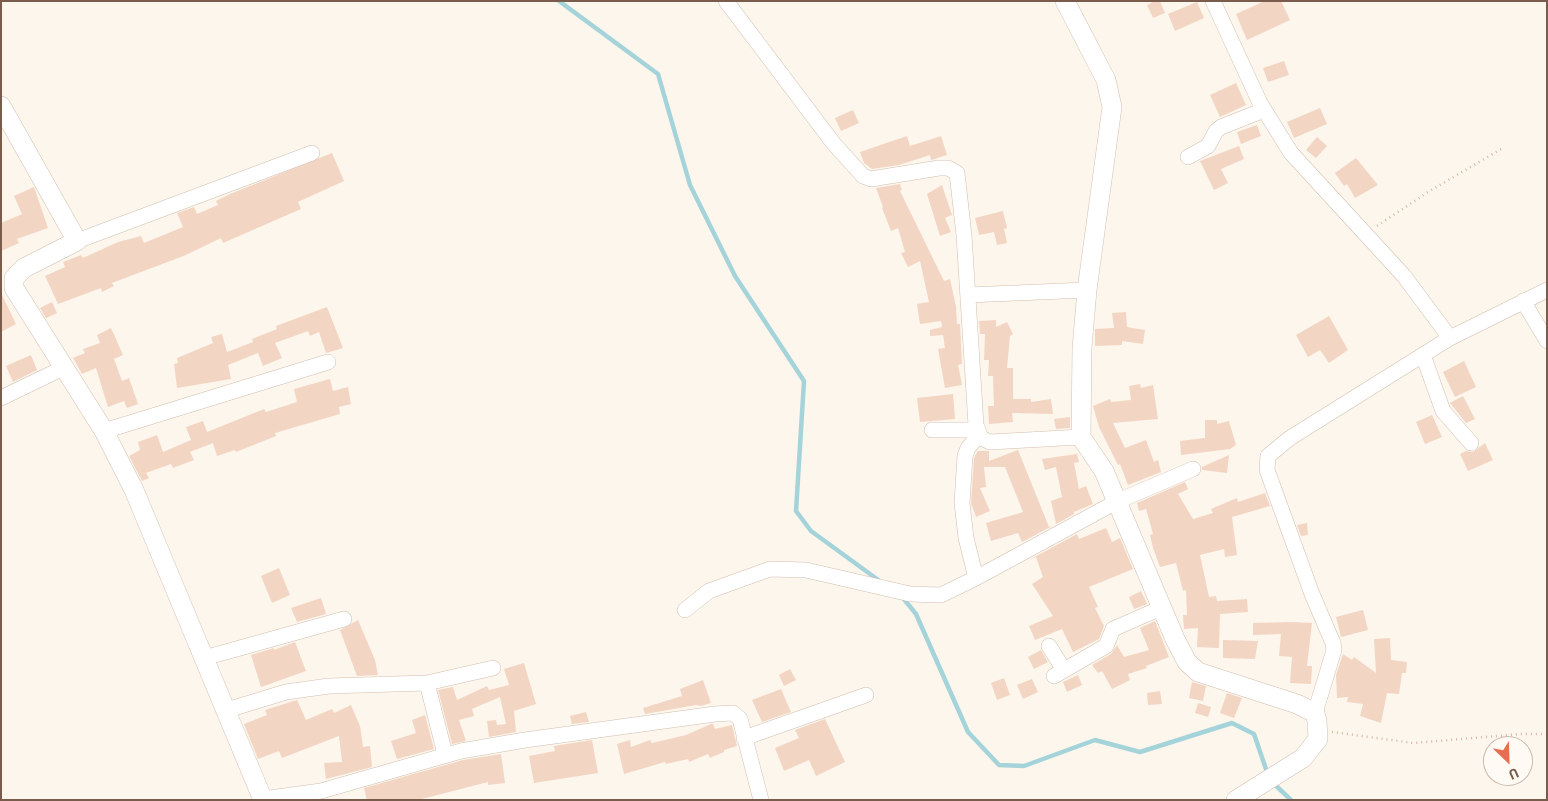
<!DOCTYPE html>
<style>
body{margin:0}
#map{position:relative;width:1548px;height:801px;overflow:hidden;background:#fdf6ec;font-family:Barlow,sans-serif}
canvas{display:block}
.frame{position:absolute;inset:0;border:2px solid #7a5c4d;pointer-events:none}
.north{position:absolute;left:1483px;top:736px;width:50px;height:50px;box-sizing:border-box;background:#fffaf3;border:1px solid #cabbb1;border-radius:50%;rotate:156deg;font-size:14px;font-weight:700;line-height:20px;text-align:center;color:#7a5c4d}
.north::after{content:'';display:block;margin:auto;width:18px;height:22px;background:#e76f51;clip-path:polygon(50% 0,100% 100%,50% 72%,0 100%)}
</style>
<div id="map">
<canvas width="1548" height="801"></canvas>
<div class="frame"></div>
<div class="north">U</div>
</div>
<script>
const c = document.querySelector('canvas').getContext('2d');
c.lineJoin = 'round';
const toPath = rows => new Path2D(rows.map(r => 'M' + r).join(''));
function trace(path, color, width, dash) { c.strokeStyle = color; c.lineWidth = width; c.lineCap = dash ? 'butt' : 'round'; c.setLineDash(dash || []); c.stroke(path); }
function fillPath(path, color) { c.fillStyle = color; c.fill(path, 'evenodd'); }
const stream = toPath([
 [559,1,658,74,690,185,735,276,804,381,796,511,811,531,881,582],
 [903,598,916,614,968,732,999,765,1024,766,1095,740,1140,752,1232,723,1254,734,1268,775],
 [1272,782,1291,800]
]);
const building = toPath([
 [1155,1,1160,1,1165,13,1153,18,1147,5],
 [1265,1,1281,1,1290,20,1247,40,1236,14],
 [1197,2,1204,18,1175,31,1168,14],
 [1284,61,1289,75,1268,82,1263,68],
 [1236,83,1246,105,1220,117,1210,95],
 [1320,108,1327,124,1294,138,1287,122],
 [853,110,859,123,841,131,835,118],
 [1257,125,1261,136,1241,144,1237,132],
 [907,136,910,146,941,136,947,155,931,160,930,155,899,165,872,169,864,163,860,152],
 [1317,137,1327,146,1316,158,1306,150],
 [1239,146,1244,159,1221,169,1228,183,1214,190,1200,161],
 [332,153,344,181,298,202,301,209,223,243,221,238,186,255,112,283,114,286,102,292,101,288,58,304,45,276,65,267,63,262,81,255,83,258,118,242,141,236,144,243,183,227,177,213,194,207,197,214,218,205,216,201,230,194],
 [1356,158,1378,185,1355,198,1347,184,1344,186,1335,173],
 [900,184,902,190,900,191,944,281,950,279,956,307,957,324,960,324,962,364,958,365,962,385,945,388,938,349,945,348,943,335,930,336,930,330,942,327,941,321,920,324,917,304,929,302,920,261,908,267,901,253,905,252,898,228,891,231,882,208,883,207,876,188],
 [942,185,952,215,945,218,951,232,940,236,927,194],
 [34,187,48,228,17,239,19,243,1,251,1,223,22,214,14,196],
 [1003,211,1007,228,1004,229,1007,243,997,245,994,232,979,235,975,218],
 [1,293,16,324,1,332],
 [52,302,57,313,46,318,40,308],
 [327,307,343,348,326,353,319,332,310,336,308,331,275,343,282,358,263,366,258,353,228,365,231,379,177,388,174,364,178,363,177,358,213,343,211,337,222,334,227,352,253,342,252,339,277,329,276,326],
 [1126,312,1127,327,1145,330,1143,344,1122,341,1122,345,1095,346,1095,329,1114,328,1112,313],
 [1329,316,1348,350,1329,363,1320,350,1308,357,1296,335],
 [996,320,996,327,1007,322,1013,334,1010,336,1007,368,1013,368,1013,399,1031,399,1031,402,1051,399,1053,414,1012,413,1013,422,989,424,988,406,994,406,993,376,988,376,989,360,984,360,985,334,980,334,979,321],
 [111,328,123,355,114,359,122,381,129,378,138,404,127,408,124,401,108,407,96,368,82,374,73,358,85,353,83,349,100,343,97,335],
 [31,355,37,370,13,382,6,366],
 [1464,361,1476,387,1455,397,1443,372],
 [330,379,333,391,348,387,351,404,339,407,340,414,275,433,276,436,236,452,235,450,217,456,213,443,190,452,194,460,173,468,171,464,146,473,149,478,142,481,129,456,140,450,138,442,157,435,163,452,191,440,186,427,203,421,207,432,264,409,266,412,297,402,294,389],
 [1140,384,1141,388,1153,385,1158,419,1113,423,1125,448,1146,440,1154,462,1158,460,1161,472,1128,485,1120,464,1118,465,1099,427,1093,406,1110,399,1111,402,1131,400,1129,386],
 [953,394,955,419,920,422,917,398],
 [1463,396,1475,419,1466,423,1450,403],
 [1432,415,1442,437,1425,444,1416,422],
 [1070,417,1070,428,1056,429,1054,419],
 [1205,420,1217,420,1217,424,1229,421,1236,445,1230,449,1181,455,1180,441,1205,438],
 [1485,443,1493,460,1468,471,1460,454,1466,451,1473,452],
 [1018,450,1049,527,1054,525,1022,542,1018,533,991,541,986,523,1023,512,1005,467,984,467,986,487,980,488,990,511,976,517,971,503,974,458,978,451,989,451,989,461],
 [1077,454,1079,462,1074,463,1079,489,1086,486,1093,504,1074,512,1074,514,1056,524,1051,501,1062,497,1056,467,1045,470,1042,459],
 [1229,455,1227,473,1202,470,1202,467],
 [1185,482,1188,489,1178,494,1193,519,1213,513,1211,509,1237,498,1238,502,1265,493,1270,506,1232,517,1237,555,1225,557,1224,549,1200,555,1209,597,1216,596,1217,601,1247,599,1248,612,1220,614,1219,648,1197,647,1198,628,1184,629,1183,615,1187,615,1186,590,1183,591,1176,563,1160,567,1153,548,1150,535,1153,534,1146,509,1139,511,1137,503],
 [1307,523,1308,535,1301,536,1297,525],
 [1106,528,1112,542,1120,538,1133,569,1089,587,1098,607,1095,608,1104,626,1099,639,1073,652,1062,629,1035,640,1029,626,1053,616,1032,584,1043,577,1036,557,1029,560,1077,534,1079,539],
 [279,568,290,595,272,603,261,576],
 [1141,591,1147,604,1134,609,1129,597],
 [321,598,326,614,297,622,291,608],
 [1363,610,1368,630,1341,637,1336,617],
 [358,620,375,660,378,675,357,676,340,630],
 [1155,621,1169,657,1146,666,1147,668,1128,674,1130,680,1112,689,1102,671,1098,673,1092,665,1111,654,1117,645,1124,657,1149,650,1140,628],
 [1292,622,1312,623,1307,666,1312,666,1311,684,1290,683,1292,657,1279,656,1281,634,1253,635,1253,623],
 [1390,638,1391,660,1407,662,1406,673,1402,673,1399,694,1387,693,1381,723,1360,716,1363,704,1347,702,1348,697,1337,698,1336,675,1343,654,1352,660,1354,657,1376,673,1374,639],
 [1223,640,1258,641,1255,659,1223,658],
 [295,642,306,671,261,687,251,655,274,648,274,650],
 [1041,650,1048,662,1034,669,1028,657],
 [524,663,536,704,514,711,516,732,489,737,487,721,496,720,497,725,506,724,500,697,472,709,474,716,459,720,466,741,452,744,438,690,453,687,457,700,487,686,489,690,509,685,504,669],
 [790,669,796,680,784,686,779,675],
 [1078,675,1082,685,1067,692,1063,682],
 [1004,678,1010,695,997,700,991,683],
 [1032,679,1038,692,1023,699,1017,685],
 [703,680,711,703,701,706,696,705,645,714,643,708,682,696,680,689],
 [1192,682,1206,686,1203,701,1189,698],
 [781,689,791,712,762,722,752,700],
 [1160,691,1162,704,1148,705,1147,693],
 [1227,693,1242,698,1234,718,1220,713],
 [297,700,306,720,332,709,334,713,351,705,360,726,363,747,370,746,372,767,326,779,324,763,342,762,339,736,282,758,279,751,258,759,244,724,267,715,265,710],
 [1198,703,1211,707,1208,717,1195,713],
 [586,712,589,722,572,724,570,716],
 [425,715,434,749,397,759,391,741,416,733,412,720],
 [825,719,845,762,816,776,809,760,784,771,775,748,799,738,795,730],
 [711,724,713,724,715,729,732,725,737,746,724,750,724,752,710,758,708,754,689,762,688,759,666,764,665,762,624,774,617,744,630,740,631,747,650,740,652,743,686,735],
 [592,740,598,773,534,783,529,756,555,751,554,746],
 [501,754,505,783,488,785,488,782,418,800,367,800,364,788,463,760]
]);
const path = toPath([
 [1377,226,1428,192,1503,148],
 [1332,732,1413,743,1521,734,1547,734]
]);
const minor = toPath([
 [726,1,834,144,863,176,871,179,939,168,948,168,957,173,964,235,976,425,981,438,990,442,1081,437],
 [1213,1,1260,103,1291,153,1404,276,1450,338],
 [1188,157,1208,146,1216,131,1221,127,1264,110],
 [77,241,312,153],
 [968,295,1087,290],
 [1523,301,1547,341],
 [1423,355,1443,411,1471,443],
 [1,398,63,368],
 [932,430,977,430],
 [104,431,328,362],
 [976,578,966,538,962,503,965,456,968,448,979,435],
 [685,610,709,591,770,569,806,570,910,594,941,595,976,578,1118,501,1193,469],
 [1049,646,1064,670],
 [204,658,344,619],
 [1054,676,1106,646,1113,629,1161,608],
 [427,683,445,754],
 [227,710,286,692,329,686,427,683,493,668],
 [1315,713,1334,650,1333,643,1312,594,1267,470,1268,456,1290,438,1450,338,1547,290],
 [744,738,866,695],
 [263,799,321,791,461,751,525,740,715,714,733,713,740,719,761,800]
]);
const tertiary = toPath([
 [1065,1,1106,80,1112,107,1087,290,1082,348,1081,437,1104,471,1175,639,1187,662,1198,672,1297,704,1315,713,1317,721,1318,739,1303,758,1236,800],
 [1,106,77,241,24,268,14,278,14,288,104,431,134,490,263,800]
]);
trace(stream, '#a5d3da', 4.5);
fillPath(building, '#f3d5c3');
trace(minor, '#d1beb0', 16);
trace(tertiary, '#d1beb0', 20);
trace(path, '#d9b8a5', 2.5, [1, 4]);
trace(minor, '#fff', 15);
trace(tertiary, '#fff', 19);
</script>
